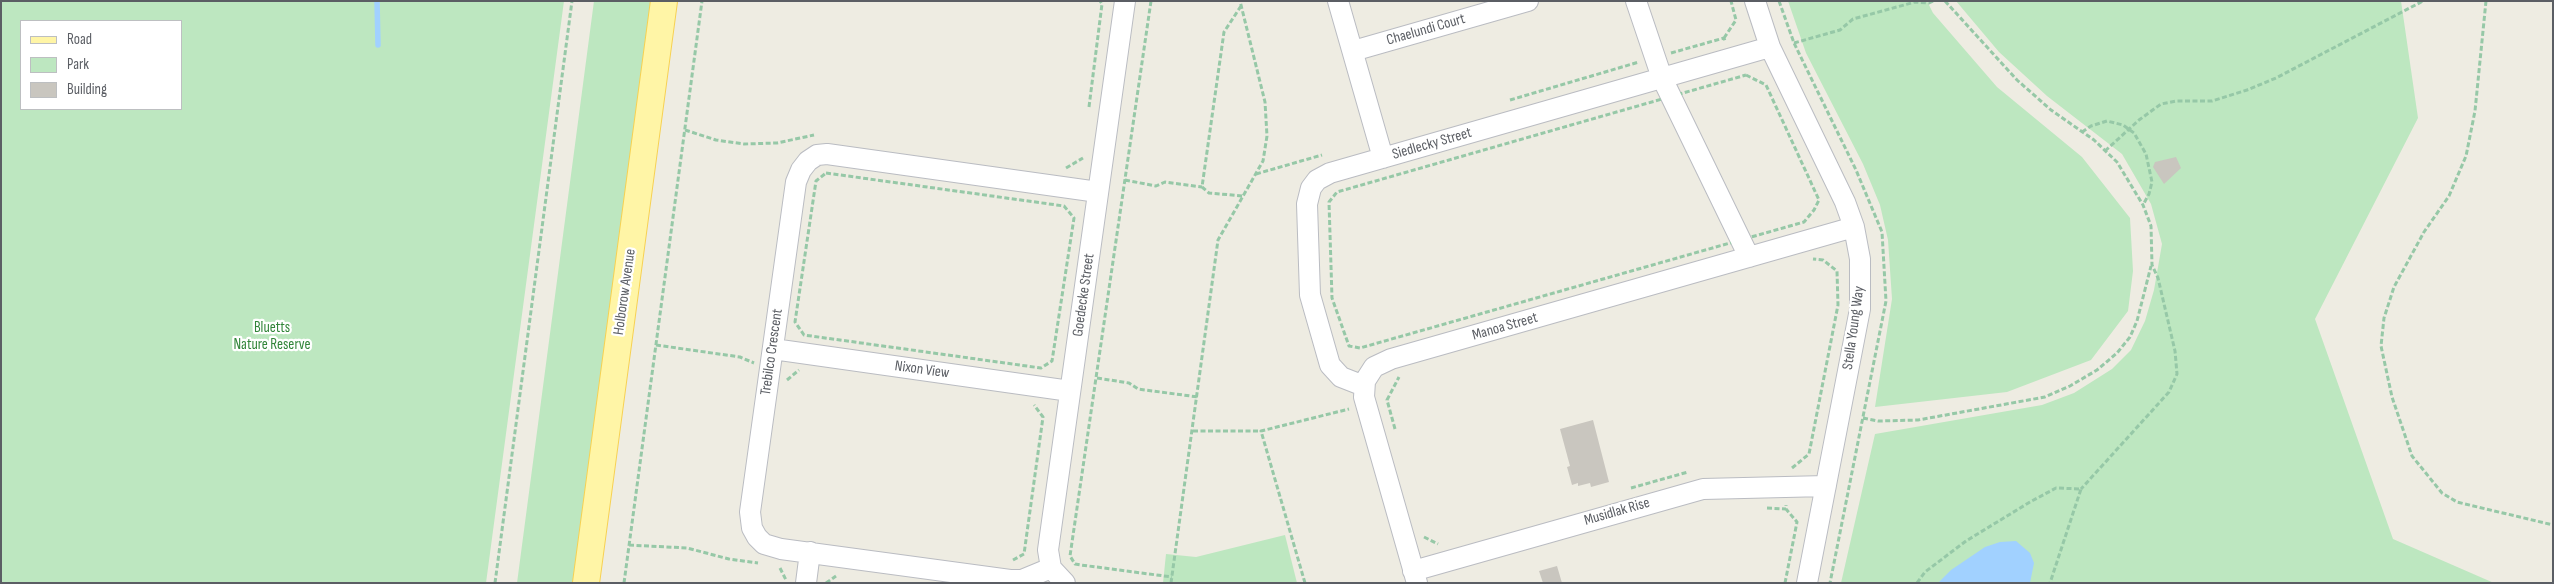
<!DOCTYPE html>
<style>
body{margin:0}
#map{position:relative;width:2554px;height:584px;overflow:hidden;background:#eeece2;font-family:"Sofia Sans Condensed",sans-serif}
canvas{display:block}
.frame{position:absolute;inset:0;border:2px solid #5b5e64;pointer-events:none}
.legend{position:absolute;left:20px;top:20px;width:162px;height:90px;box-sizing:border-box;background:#fff;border:1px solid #bdbfc1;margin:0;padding:6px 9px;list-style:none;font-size:15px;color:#5b5e64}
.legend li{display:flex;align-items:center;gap:10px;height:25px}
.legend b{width:25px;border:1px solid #bdbfc1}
</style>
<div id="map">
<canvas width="2554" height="584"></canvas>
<div class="frame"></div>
<ul class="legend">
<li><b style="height:6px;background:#fff5a6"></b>Road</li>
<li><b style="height:14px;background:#bde7c0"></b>Park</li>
<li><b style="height:14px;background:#c9c6bf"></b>Building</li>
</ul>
</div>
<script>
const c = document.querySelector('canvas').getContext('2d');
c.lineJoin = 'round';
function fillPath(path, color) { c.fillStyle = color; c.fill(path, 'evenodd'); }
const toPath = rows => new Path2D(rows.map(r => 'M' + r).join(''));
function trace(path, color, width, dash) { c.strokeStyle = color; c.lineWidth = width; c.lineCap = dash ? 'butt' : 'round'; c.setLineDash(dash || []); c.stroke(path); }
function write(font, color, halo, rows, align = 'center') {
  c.font = font + ' "Sofia Sans Condensed",sans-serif'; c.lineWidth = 4.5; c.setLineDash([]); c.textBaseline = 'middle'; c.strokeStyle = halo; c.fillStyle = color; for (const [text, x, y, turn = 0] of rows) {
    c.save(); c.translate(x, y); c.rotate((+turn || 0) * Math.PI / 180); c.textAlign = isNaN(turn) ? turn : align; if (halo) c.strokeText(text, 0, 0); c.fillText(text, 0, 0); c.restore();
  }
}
const green = toPath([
 [1,1,564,1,486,583,1,583],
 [181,21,181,109,21,109,21,21],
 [594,1,651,1,573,583,517,583],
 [1788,1,1927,1,1933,13,1997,87,2082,157,2130,218,2133,271,2128,311,2091,360,2007,392,1875,407,1892,299,1888,240,1880,205,1863,164,1806,53],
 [1956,1,2401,1,2418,118,2315,319,2393,539,2494,583,1841,583,1875,434,2042,405,2074,393,2112,369,2131,350,2145,321,2154,290,2162,244,2151,204,2122,154,2047,96,1999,52],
 [1285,535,1297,583,1163,583,1166,554,1196,557]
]);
const water = toPath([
 [2016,541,2030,553,2034,563,2030,583,1938,583,1951,570,1985,547,2000,542]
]);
const stream = toPath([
 [377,1,378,45]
]);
const building = toPath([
 [2176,157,2181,168,2164,184,2153,167,2155,162],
 [1593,420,1609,482,1591,487,1590,483,1578,486,1578,483,1572,485,1567,467,1570,466,1560,429],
 [1557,566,1562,583,1543,583,1539,571]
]);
const path = toPath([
 [1151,1,1070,556,1075,564,1081,565,1172,577],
 [1779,1,1794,43,1856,170,1882,232,1886,301,1830,583],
 [1945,1,2017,80,2051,110,2094,140,2117,162,2143,205,2151,226,2152,265,2158,278,2175,351,2177,374,2169,392,2081,489],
 [2486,1,2475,111,2466,156,2449,196,2424,232,2394,287,2384,318,2381,346,2392,397,2412,456,2442,493,2457,502,2553,525],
 [1241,6,1224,32,1202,187,1209,193,1243,196],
 [1724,38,1736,20,1731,1],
 [1794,43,1840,30,1853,19,1915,2,1929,3,1933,1],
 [1671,53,1724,38,1725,41],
 [1746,75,1766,85,1819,200,1814,210,1804,222,1360,348,1349,346,1332,298,1329,202,1337,192,1746,75],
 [1510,100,1639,62],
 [1089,107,1102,4,1100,1],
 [685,130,716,140,744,144,777,143,814,135],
 [2082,132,2091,126,2107,121,2123,125,2134,133,2146,154,2152,182,2149,194,2143,205],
 [2105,151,2139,120,2161,104,2176,101,2212,101,2247,90,2276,78,2423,1],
 [1066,168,1083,158],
 [826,173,1064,206,1074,218,1052,361,1041,368,804,335,795,322,816,181,826,173],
 [1256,174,1322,155],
 [1125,180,1156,186,1165,182,1202,187],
 [656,345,740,357,754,363],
 [1097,378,1129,383,1138,389,1198,397],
 [787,380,799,370],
 [1863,418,1878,421,1918,420,2045,397,2070,386,2097,370,2117,353,2130,337,2137,321,2151,266],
 [1395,429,1387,400,1399,377],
 [1193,431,1261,431],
 [1792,468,1809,454,1838,305,1837,271,1823,260,1813,259],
 [1631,488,1688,472],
 [1767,508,1786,509],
 [1424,537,1438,544],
 [629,545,687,548,729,559,758,563],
 [1013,560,1024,554,1043,417,1034,405],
 [780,568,786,580],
 [495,583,572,1],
 [624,583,702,1],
 [826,583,836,576],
 [1171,583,1218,240,1263,161,1267,136,1265,102,1240,1],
 [1305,583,1261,431,1349,409],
 [1785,583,1797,522,1786,509,1786,505],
 [1917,583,1925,572,1966,541,2030,502,2056,488,2081,489,2050,583]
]);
const minor = toPath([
 [1338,1,1383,158],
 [1636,1,1662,78,1749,257],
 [1755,1,1770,47,1845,202,1854,227,1860,259,1860,309,1807,583],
 [1353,51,1528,1],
 [773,349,1070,391],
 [1364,386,1341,377,1330,365,1310,295,1307,204,1311,188,1317,180,1330,173,1770,47],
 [1051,568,1022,580,1010,580,781,549,764,544,757,537,752,528,750,512,796,182,801,170,808,161,817,155,827,154,1098,192],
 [1413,571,1703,489,1826,486],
 [806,583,810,552],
 [1065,583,1051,568,1048,550,1125,1],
 [1417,583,1364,397,1365,381,1374,367,1391,359,1854,227]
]);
const major = toPath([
 [586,583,664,1]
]);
const streetNames = [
 ["Chaelundi Court",1426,30,-16],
 ["Siedlecky Street",1432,144,-16],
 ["Holborow Avenue",625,292,-82],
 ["Goedecke Street",1084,295,-82],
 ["Manoa Street",1505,327,-16],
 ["Stella Young Way",1854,328,-82],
 ["Trebilco Crescent",772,352,-82],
 ["Nixon View",922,370,8],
 ["Musidlak Rise",1617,512,-16]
];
const parkNames = [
 ["Bluetts",272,328],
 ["Nature Reserve",272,345]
];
fillPath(green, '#bde7c0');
fillPath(water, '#a1d1ff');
trace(stream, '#a1d1ff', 5.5);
fillPath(building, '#c9c6bf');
trace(minor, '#babcc2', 22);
trace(major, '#f7d152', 28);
trace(path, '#96c8a7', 3, [5, 2.5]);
trace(minor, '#fff', 20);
trace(major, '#fff5a6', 26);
write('15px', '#5b5e64', '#fff', streetNames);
write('15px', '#318539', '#fff', parkNames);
</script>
